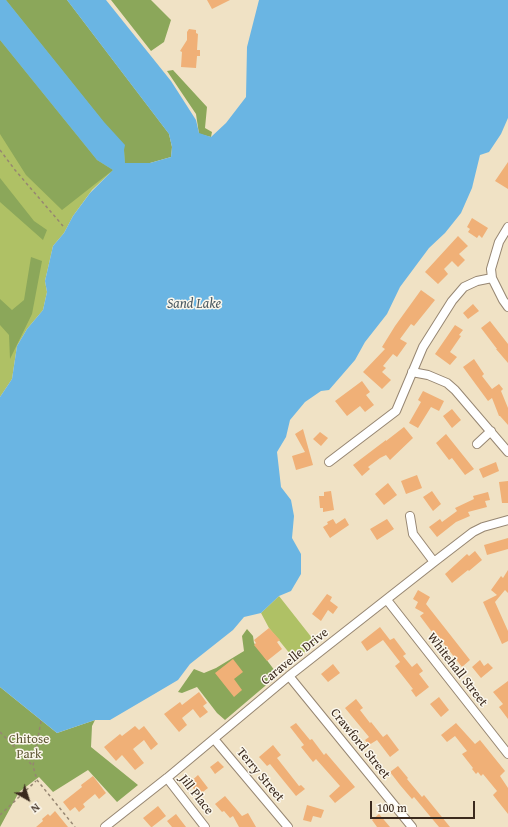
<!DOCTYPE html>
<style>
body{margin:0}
#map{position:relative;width:508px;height:827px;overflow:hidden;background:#f0e2c5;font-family:"Gentium Book Plus",serif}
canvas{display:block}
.north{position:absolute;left:8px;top:779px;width:40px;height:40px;-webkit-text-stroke:3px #fbf7ec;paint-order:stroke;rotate:141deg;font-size:11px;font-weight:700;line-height:16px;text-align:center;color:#3b2a1e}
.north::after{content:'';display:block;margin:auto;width:14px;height:18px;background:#3b2a1e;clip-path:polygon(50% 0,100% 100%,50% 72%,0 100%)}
.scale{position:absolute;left:370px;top:801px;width:105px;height:18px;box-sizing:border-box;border:2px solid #3b2a1e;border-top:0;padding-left:5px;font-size:12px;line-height:14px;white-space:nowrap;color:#3b2a1e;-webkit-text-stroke:3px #fbf7ec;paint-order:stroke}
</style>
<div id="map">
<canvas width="508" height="827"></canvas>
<div class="north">N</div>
<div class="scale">100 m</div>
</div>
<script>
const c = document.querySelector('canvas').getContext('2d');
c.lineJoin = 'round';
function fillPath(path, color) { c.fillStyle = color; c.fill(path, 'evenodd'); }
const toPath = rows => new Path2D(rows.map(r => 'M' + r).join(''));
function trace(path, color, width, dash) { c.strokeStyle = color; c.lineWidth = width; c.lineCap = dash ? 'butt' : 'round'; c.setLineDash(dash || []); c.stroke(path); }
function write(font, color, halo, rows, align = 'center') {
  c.font = font + ' "Gentium Book Plus",serif'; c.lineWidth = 3; c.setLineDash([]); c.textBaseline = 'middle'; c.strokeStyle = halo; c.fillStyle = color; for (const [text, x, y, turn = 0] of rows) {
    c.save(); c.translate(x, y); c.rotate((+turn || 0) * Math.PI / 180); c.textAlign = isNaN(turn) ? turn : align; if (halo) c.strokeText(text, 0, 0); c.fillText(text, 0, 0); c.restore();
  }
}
const green = toPath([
 [0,0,67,0,169,134,109,174,92,190,73,216,64,233,53,246,45,281,47,292,43,310,27,329,17,346,12,379,0,397],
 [279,596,316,643,295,660,269,628,261,613]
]);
const forest = toPath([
 [6,0,67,0,169,134,172,147,171,157,150,163,125,163,124,150,102,120],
 [111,0,151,0,171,20,164,42,151,51],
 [0,40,97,160,113,170,62,210,26,175,0,134],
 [173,70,207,107,205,128,212,132,211,137,199,134,196,114,167,71],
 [0,178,34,221,47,230,43,240,0,202],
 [31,257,42,261,32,314,10,359,9,335,0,325,0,299,12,310,24,300],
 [247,629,253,636,254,643,278,675,225,720,217,713,197,687,182,693,178,692,194,669,204,673,216,668,244,651,242,636],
 [0,687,57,733,95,720,92,726,91,747,138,785,117,802,88,770,53,792,39,777,19,792,0,827]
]);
const water = toPath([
 [0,0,6,0,104,122,125,145,124,150,125,163,150,163,171,157,172,147,169,134,67,0,106,0,171,81,196,120,199,133,211,137,226,123,246,97,247,47,259,0,508,0,508,118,501,134,489,152,480,155,472,188,461,213,445,233,429,248,400,287,387,314,365,342,355,360,329,390,321,391,305,402,290,420,286,437,277,452,281,487,291,500,294,516,292,538,301,554,301,574,291,591,279,596,261,613,244,617,233,630,190,664,178,680,156,693,110,720,95,720,57,733,0,687,0,397,12,379,17,346,27,329,43,310,47,292,45,281,53,246,64,233,73,216,90,193,113,170,97,160,0,40]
]);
const building = toPath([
 [207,0,230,0,212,9],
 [189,29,196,30,196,33,198,34,197,50,200,50,200,56,197,56,196,68,181,67,182,52,180,51,187,40,187,32],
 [508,162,508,189,495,181],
 [472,218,488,228,482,238,479,235,477,238,468,232,470,229,467,227],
 [458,236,468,246,459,254,465,260,458,267,452,261,444,269,448,274,438,284,425,272],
 [421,290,435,300,414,326,411,324,400,339,407,343,397,357,393,354,383,366,386,368,382,372,391,380,382,389,363,372,385,349,382,347,395,326],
 [473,304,479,311,468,319,463,313],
 [490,321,508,344,508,363,496,349,497,349,481,328],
 [455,325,463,330,459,335,461,336,450,352,457,357,450,365,435,354],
 [474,359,484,374,482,376,492,389,499,384,503,389,501,391,508,408,508,425,500,416,499,416,492,398,488,401,463,367],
 [362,381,370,392,366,395,374,405,365,412,360,406,347,416,335,401],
 [423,391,444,401,439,411,431,407,418,428,409,423,421,402,418,400],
 [452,409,461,420,452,428,443,416],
 [404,427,413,438,390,460,386,455,380,458,368,467,370,469,362,476,353,465,386,440,386,441],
 [303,429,313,465,296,470,292,456,305,452,295,434],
 [320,432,328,438,321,446,313,439],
 [446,434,474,469,465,475,452,458,449,460,436,443],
 [496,462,499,471,483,478,479,469],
 [417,475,422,488,406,494,401,481],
 [508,481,508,503,502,503,499,482],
 [388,483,397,495,384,505,375,494],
 [331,491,334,510,323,512,323,508,320,508,319,496,324,496,324,492],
 [432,491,441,504,433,511,423,497],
 [488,492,490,500,485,501,487,507,468,512,470,516,456,522,437,537,429,527,440,519,442,522,457,511,455,508,474,499,473,496],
 [345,518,349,525,330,538,323,527,328,524,327,522,333,519,336,524],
 [387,519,394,529,377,540,370,529],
 [508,538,508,549,487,555,484,545],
 [475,551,482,560,469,571,468,570,452,583,445,574,467,554,469,556],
 [508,570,508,593,505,590,495,602,508,631,508,641,502,644,483,602,497,595,491,590,501,576,503,578],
 [418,590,430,597,426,604,470,660,462,667,434,631,432,632,420,616,424,613,415,608,418,602,413,599],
 [327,594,332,597,330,601,338,607,333,614,328,610,321,621,312,614],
 [380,627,390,640,394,638,406,654,403,656,412,667,417,663,423,671,419,674,429,687,416,697,411,690,413,689,395,666,400,662,383,640,367,651,361,642],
 [269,628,280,640,277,642,282,649,267,661,254,645,256,643,254,640],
 [233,659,243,672,234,679,242,690,234,697,215,673],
 [480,660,484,666,488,663,493,668,481,678,472,667],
 [333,664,340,673,328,682,321,674],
 [508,681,508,719,499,707,503,704,493,692],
 [199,692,207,703,203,706,208,712,200,718,193,709,182,718,187,725,179,732,164,714,180,702,182,705],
 [439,697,449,710,441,717,430,704],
 [356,699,363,708,360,710,370,723,371,722,383,737,387,734,399,750,390,757,377,740,369,745,365,740,369,737,345,708],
 [296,723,310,740,312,739,324,755,326,753,355,787,335,803,329,796,340,786,316,759,313,762,301,747,304,745,290,727],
 [456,723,475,744,480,740,505,771,500,776,508,788,508,814,493,795,497,791,483,774,481,776,478,772,476,774,472,769,473,768,462,754,467,751,455,736,447,742,441,735],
 [135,726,139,730,144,726,158,744,151,750,144,740,133,749,144,763,135,770,122,755,116,761,104,747,120,734,122,736],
 [273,745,281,755,277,758,299,786,301,785,305,789,296,796,270,764,267,766,259,757],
 [218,761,224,767,215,774,210,767],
 [398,766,408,778,407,779,422,797,424,795,450,827,439,827,414,797,412,799,400,785,390,772],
 [198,775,208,788,199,795,189,783],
 [93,776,106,793,99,799,95,794,83,804,85,807,79,812,75,807,70,811,63,802,82,787,81,785],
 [225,796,242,816,248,813,256,827,239,827,233,816,230,818,224,811,222,812,215,804],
 [307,805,324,810,321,818,313,816,311,822,303,820],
 [158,806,166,816,152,827,151,827,143,818],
 [55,811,68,827,36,827,43,821,42,819,48,814,50,816],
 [176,814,186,827,172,827,167,821],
 [379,814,390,827,377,827,372,820]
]);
const path = toPath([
 [0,150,15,170,63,226],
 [41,721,33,766,37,780,75,827],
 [0,732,33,766],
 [0,815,36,781]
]);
const minor = toPath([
 [508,227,499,242,491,269,492,278,503,300,508,307],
 [412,372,428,375,447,383,455,390,508,452],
 [477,444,491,431],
 [329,462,396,411,423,347,452,301,464,287,477,281,492,278],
 [410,516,413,534,434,562],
 [387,600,508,754],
 [289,676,412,827],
 [214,739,288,827],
 [167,778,205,827],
 [105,827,167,778,289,676,434,562,473,532,483,527,508,520]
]);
const streetNames = [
 ["Caravelle Drive",295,657,-39],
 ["Whitehall Street",457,670,52],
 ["Crawford Street",360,744,51],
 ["Terry Street",260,775,50],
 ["Jill Place",196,795,52]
];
const parkNames = [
 ["Chitose",29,740],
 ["Park",29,755]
];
const waterNames = [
 ["Sand Lake",194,304]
];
fillPath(green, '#afc165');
fillPath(forest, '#8ba75a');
fillPath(water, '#6ab5e3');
fillPath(building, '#f0b077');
trace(minor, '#968672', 10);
trace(path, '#968672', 1.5, [3, 3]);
trace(minor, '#fff', 8);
write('13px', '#3b2a1e', '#fbf7ec', streetNames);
write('13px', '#5e5733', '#fbf7ec', parkNames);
write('italic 14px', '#4b5b63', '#fbf7ec', waterNames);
</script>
